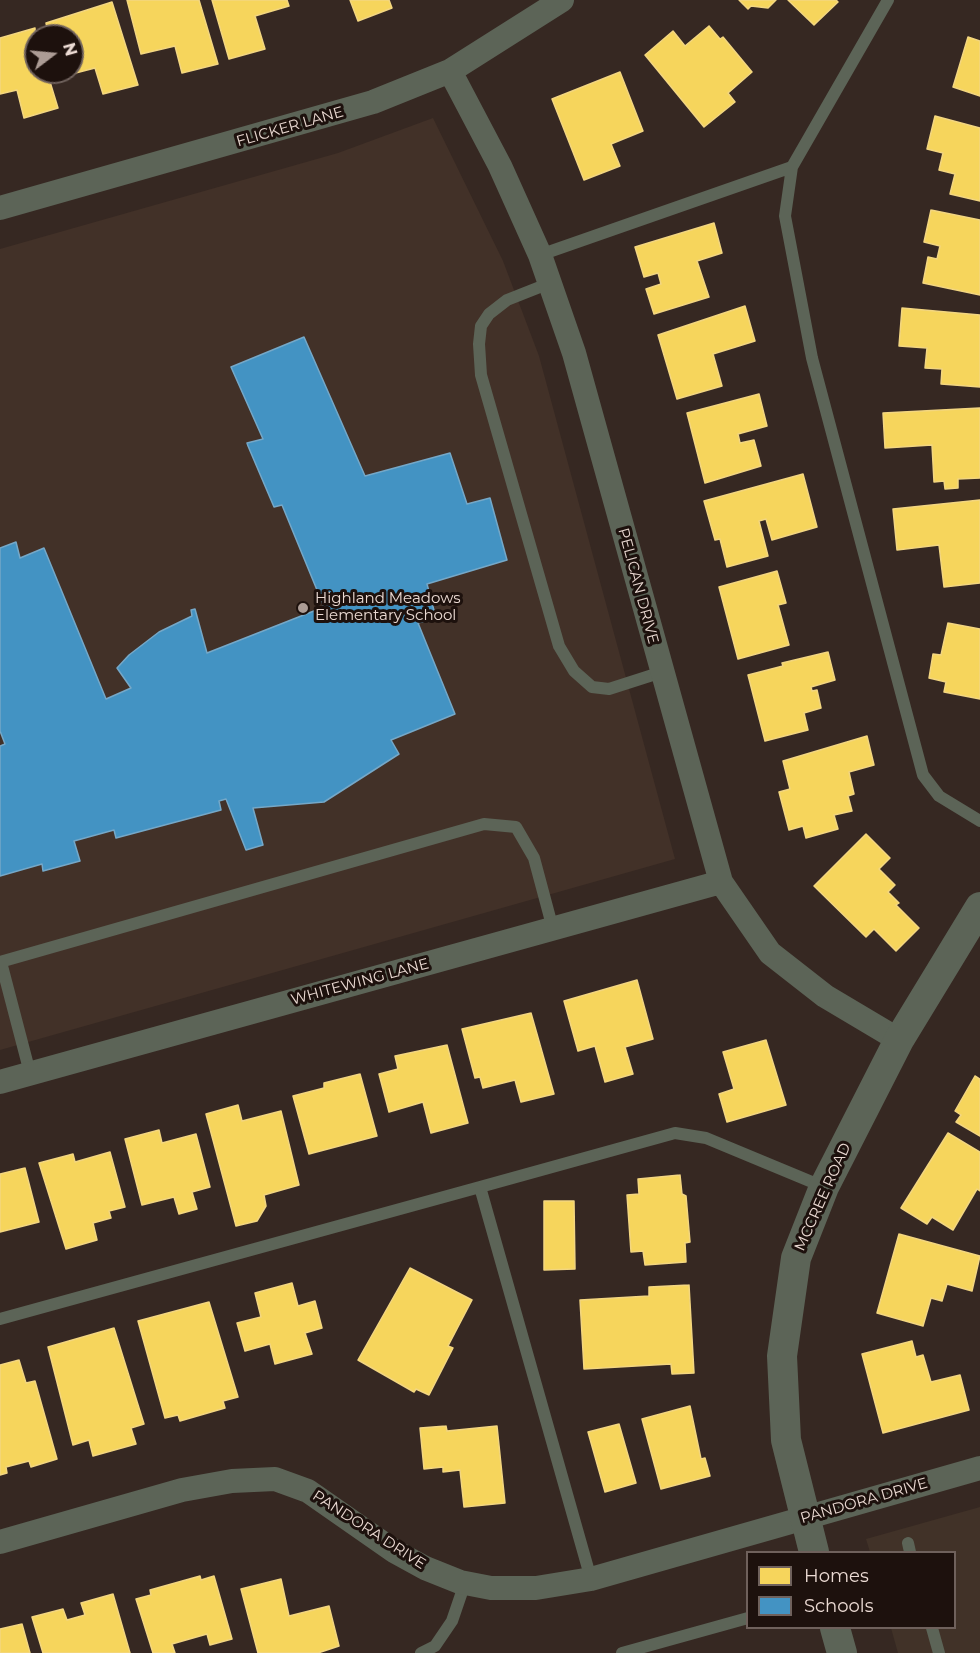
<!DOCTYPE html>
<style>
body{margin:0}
#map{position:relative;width:980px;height:1653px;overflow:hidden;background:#362822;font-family:Montserrat,sans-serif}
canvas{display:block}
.legend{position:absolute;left:746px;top:1551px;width:210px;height:78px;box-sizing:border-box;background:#1d110d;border:2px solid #6f615c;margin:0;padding:8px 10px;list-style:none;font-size:18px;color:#ebdad3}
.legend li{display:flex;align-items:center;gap:12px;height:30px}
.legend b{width:30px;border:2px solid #6f615c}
.north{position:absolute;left:24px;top:24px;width:60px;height:60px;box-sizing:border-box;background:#1d110d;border:2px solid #6f615c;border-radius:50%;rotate:74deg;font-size:16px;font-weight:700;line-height:24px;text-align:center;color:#ebdad3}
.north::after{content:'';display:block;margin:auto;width:21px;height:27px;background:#ac9c95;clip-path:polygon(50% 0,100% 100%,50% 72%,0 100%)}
</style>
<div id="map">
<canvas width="980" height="1653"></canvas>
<ul class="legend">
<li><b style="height:16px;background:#f6d55c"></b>Homes</li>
<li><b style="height:16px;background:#4393c3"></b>Schools</li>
</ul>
<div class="north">N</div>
</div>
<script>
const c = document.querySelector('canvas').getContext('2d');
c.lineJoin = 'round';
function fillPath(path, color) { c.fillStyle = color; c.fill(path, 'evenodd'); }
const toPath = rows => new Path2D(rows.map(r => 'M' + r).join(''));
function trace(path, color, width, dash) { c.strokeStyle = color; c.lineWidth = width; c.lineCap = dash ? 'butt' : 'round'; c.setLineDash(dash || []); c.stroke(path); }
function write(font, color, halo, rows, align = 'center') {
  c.font = font + ' Montserrat,sans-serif'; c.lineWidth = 6; c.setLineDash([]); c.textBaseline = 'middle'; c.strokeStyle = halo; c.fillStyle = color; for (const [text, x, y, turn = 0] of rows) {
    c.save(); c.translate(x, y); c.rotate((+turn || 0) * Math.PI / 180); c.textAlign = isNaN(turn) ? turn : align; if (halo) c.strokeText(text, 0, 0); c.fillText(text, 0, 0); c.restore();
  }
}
const commercial = toPath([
 [980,1507,980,1653,898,1653,891,1628,954,1628,954,1552,870,1552,866,1539]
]);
const education = toPath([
 [433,118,503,261,539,356,675,859,0,1050,0,249,338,153]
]);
const homes = toPath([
 [127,0,199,0,218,64,182,73,175,46,141,54,127,0],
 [212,0,287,0,289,6,255,16,265,49,229,59,212,0],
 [350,0,389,0,392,8,358,21,350,0],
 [739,0,776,0,768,8,751,6,748,9,739,0],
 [788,0,836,0,838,2,814,25,788,0],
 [112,2,138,85,103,94,95,68,60,77,59,72,72,72,72,36,49,36,46,23,112,2],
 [709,26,720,39,723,37,752,72,728,93,735,102,704,127,645,55,673,31,685,46,709,26],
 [35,28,36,72,47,72,58,108,24,118,17,90,0,94,0,38,35,28],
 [968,37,980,41,980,96,953,87,968,37],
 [620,72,643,131,611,144,620,166,584,180,552,99,620,72],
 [935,116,980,128,980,201,950,194,955,174,939,170,943,153,927,149,935,116],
 [931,210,980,220,980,295,923,283,928,257,937,259,940,246,924,242,931,210],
 [714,223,722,253,697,261,709,297,654,314,646,289,661,284,658,273,644,277,635,247,714,223],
 [745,306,755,341,713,354,722,386,677,399,658,335,745,306],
 [902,308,980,315,980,387,941,384,942,369,925,368,927,348,899,346,902,308],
 [759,394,767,426,738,434,740,443,754,440,761,466,705,483,687,413,759,394],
 [980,408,980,478,958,479,958,488,945,489,944,481,934,482,932,445,885,448,883,413,980,408],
 [803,474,817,527,772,540,766,519,759,521,768,556,727,567,720,539,715,540,704,501,803,474],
 [980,500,980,583,944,587,939,545,897,550,893,509,980,500],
 [777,571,786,603,778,605,789,645,738,659,719,587,777,571],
 [948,623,980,629,980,699,944,692,946,682,929,678,933,654,941,655,948,623],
 [828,652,835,680,811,687,812,691,817,690,821,708,804,713,808,730,765,741,748,675,783,666,782,663,828,652],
 [867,736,874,765,849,772,854,794,848,796,852,811,834,815,838,829,806,838,803,826,789,830,779,792,790,789,783,761,867,736],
 [866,834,890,858,879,869,895,885,888,892,899,903,896,905,919,928,896,951,874,929,866,937,814,886,866,834],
 [637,980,653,1039,625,1047,633,1074,605,1082,595,1046,578,1051,564,1001,637,980],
 [531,1013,554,1094,521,1102,515,1080,483,1088,480,1077,475,1078,462,1029,531,1013],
 [766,1040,786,1105,727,1122,719,1094,734,1089,723,1052,766,1040],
 [447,1045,468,1123,431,1133,423,1102,389,1112,379,1074,398,1069,395,1056,447,1045],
 [360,1074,377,1136,309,1154,293,1096,324,1088,324,1083,360,1074],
 [975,1076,980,1079,980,1136,956,1122,961,1115,955,1111,975,1076],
 [238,1105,242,1121,281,1111,299,1185,264,1195,266,1206,257,1221,236,1226,206,1114,238,1105],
 [159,1130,162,1143,196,1134,210,1187,192,1192,197,1209,179,1214,174,1197,142,1205,125,1139,159,1130],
 [948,1133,980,1152,980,1191,977,1189,953,1230,932,1217,927,1224,901,1208,948,1133],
 [110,1152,125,1207,109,1211,111,1218,93,1223,97,1240,66,1249,39,1163,73,1154,75,1162,110,1152],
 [25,1168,39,1222,0,1232,0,1174,25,1168],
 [680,1175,682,1194,686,1196,690,1242,685,1243,686,1262,645,1265,643,1251,631,1252,627,1195,639,1194,638,1179,680,1175],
 [544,1201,574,1201,575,1269,544,1270,544,1201],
 [899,1234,980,1256,972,1291,947,1284,942,1301,931,1298,923,1326,877,1313,899,1234],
 [410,1268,472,1300,448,1346,453,1348,429,1395,416,1389,414,1392,358,1360,410,1268],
 [292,1283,298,1306,315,1301,322,1328,305,1333,312,1354,275,1364,270,1344,245,1351,237,1323,261,1317,255,1293,292,1283],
 [689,1285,694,1373,672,1374,671,1364,584,1369,580,1300,649,1296,649,1287,689,1285],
 [209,1302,238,1397,223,1401,225,1408,180,1421,178,1415,165,1418,138,1321,209,1302],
 [114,1328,144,1424,131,1428,136,1444,93,1456,89,1440,73,1445,48,1347,114,1328],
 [912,1341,916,1357,923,1355,931,1382,960,1375,969,1410,883,1433,862,1354,912,1341],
 [19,1360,26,1383,35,1381,57,1459,31,1467,29,1461,6,1467,7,1473,0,1475,0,1365,19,1360],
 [690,1406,701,1459,705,1458,710,1476,661,1489,642,1419,690,1406],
 [619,1424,636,1483,605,1492,588,1432,619,1424],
 [446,1426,447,1431,497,1426,505,1503,464,1507,460,1470,443,1472,443,1467,424,1469,420,1428,446,1426],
 [200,1576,201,1580,214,1576,232,1639,210,1645,207,1634,172,1644,175,1653,153,1653,136,1599,151,1595,150,1590,200,1576],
 [281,1579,289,1616,329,1606,339,1646,318,1653,258,1653,241,1589,281,1579],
 [113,1594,130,1653,43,1653,32,1617,63,1609,67,1620,85,1615,81,1603,113,1594],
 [22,1624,30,1653,0,1653,0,1629,22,1624]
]);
const schools = toPath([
 [304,337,365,476,450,453,467,504,490,498,507,560,427,584,436,618,418,623,455,714,391,740,399,754,324,802,253,808,263,845,246,850,226,799,219,801,221,810,116,838,114,830,74,841,80,861,43,871,42,864,0,876,0,746,5,744,0,731,0,548,16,542,20,558,44,548,106,699,131,688,117,668,129,655,159,632,192,616,191,610,195,609,207,653,324,607,282,505,274,507,248,446,247,443,263,439,231,367,304,337]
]);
const service = toPath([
 [792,167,785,216,812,358,923,775,939,796,980,821],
 [540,255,792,167,888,0],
 [550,283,507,300,489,314,481,326,479,344,481,375,559,646,574,671,592,687,609,689,662,672],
 [0,962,484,824,516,827,534,858,553,929],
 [1,962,30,1073],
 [0,1319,480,1187],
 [908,1543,910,1552],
 [591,1579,480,1187,675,1133,706,1138,824,1187],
 [932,1628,939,1653],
 [421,1653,435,1646,452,1621,465,1583],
 [622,1653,748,1618]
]);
const minor = toPath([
 [450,71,500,166,540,255,574,353,721,882,770,953,825,996,899,1040],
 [0,208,373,102,450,71,562,0],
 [0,1082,721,882],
 [0,1542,182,1490,232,1481,275,1479,308,1491,394,1551,425,1568,460,1582,491,1588,536,1588,591,1579,980,1468]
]);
const tertiary = toPath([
 [814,1552,786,1440,782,1356,796,1258,824,1187,899,1040,980,907],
 [835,1628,842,1653]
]);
const markers = [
 [303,608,6,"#ac9c95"]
];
const streetNames = [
 ["FLICKER LANE",290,127,-16],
 ["PELICAN DRIVE",638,586,75],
 ["WHITEWING LANE",360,982,-15],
 ["MCCREE ROAD",823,1197,-66],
 ["PANDORA DRIVE",864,1501,-16],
 ["PANDORA DRIVE",369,1530,33]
];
const poiNames = [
 ["Highland Meadows",315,599],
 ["Elementary School",315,616]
];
fillPath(commercial, '#413228');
fillPath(education, '#423128');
fillPath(homes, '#f6d55c');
trace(homes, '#f3d680', 1.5);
fillPath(schools, '#4393c3');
trace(schools, '#75a8c8', 1.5);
trace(service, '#5c6457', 12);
trace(minor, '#5c6457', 24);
trace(tertiary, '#5c6457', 30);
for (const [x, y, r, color] of markers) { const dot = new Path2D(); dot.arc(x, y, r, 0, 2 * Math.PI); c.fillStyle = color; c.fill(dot); trace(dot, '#1d110d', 2); }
write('15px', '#ebdad3', '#1d110d', streetNames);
write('15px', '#ebdad3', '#1d110d', poiNames, 'left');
</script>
